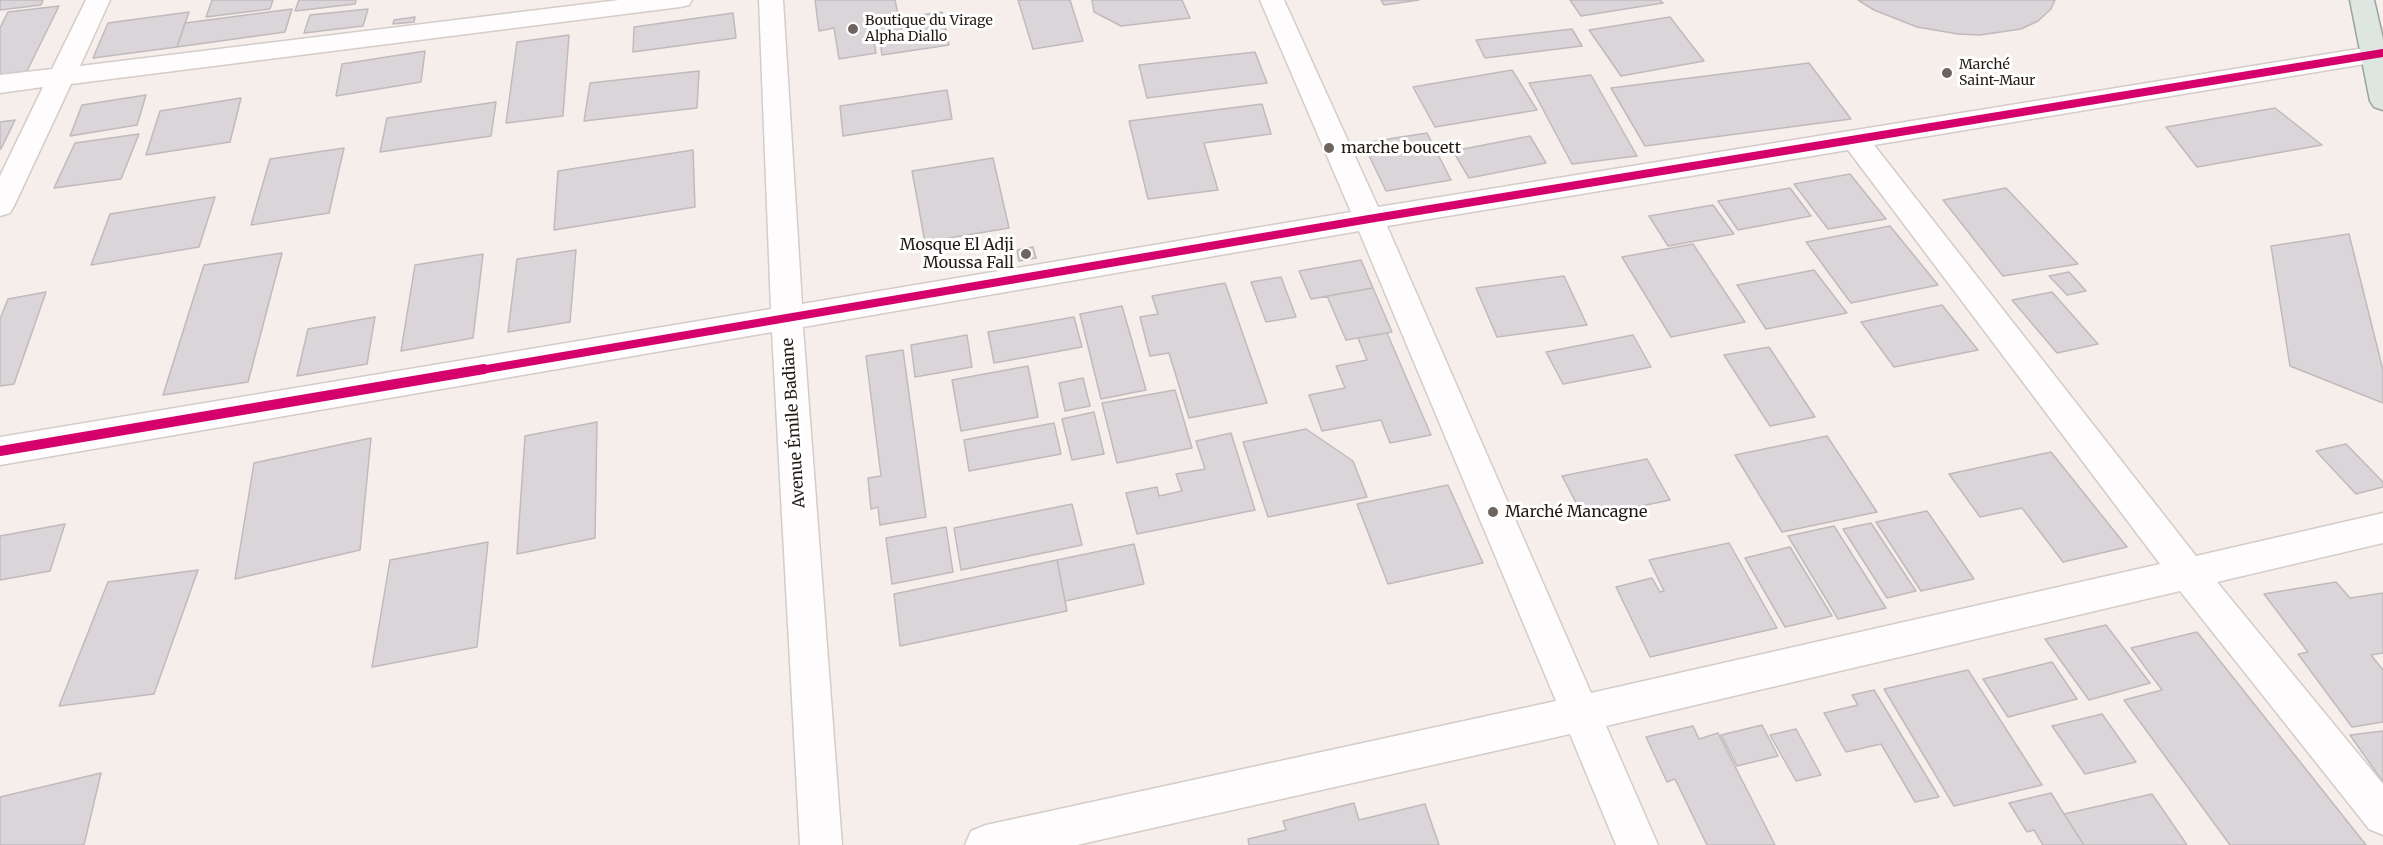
<!DOCTYPE html>
<meta charset="utf-8">
<style>
body{margin:0}
canvas{display:block;background:#f6eeea}
</style>
<canvas width="2383" height="845"></canvas>
<script>
const c = document.querySelector('canvas').getContext('2d');
c.lineJoin = 'round';
function fillPath(path, color) { c.fillStyle = color; c.fill(path, 'evenodd'); }
const toPath = rows => new Path2D(rows.map(r => 'M' + r).join(''));
function trace(path, color, width, dash) { c.strokeStyle = color; c.lineWidth = width; c.lineCap = dash ? 'butt' : 'round'; c.setLineDash(dash || []); c.stroke(path); }
function write(font, color, halo, rows, align = 'center') {
  c.font = font + ' Merriweather,serif'; c.lineWidth = 6; c.setLineDash([]); c.textBaseline = 'middle'; c.strokeStyle = halo; c.fillStyle = color; for (const [text, x, y, turn = 0] of rows) {
    c.save(); c.translate(x, y); c.rotate((+turn || 0) * Math.PI / 180); c.textAlign = isNaN(turn) ? turn : align; if (halo) c.strokeText(text, 0, 0); c.fillText(text, 0, 0); c.restore();
  }
}
const building = toPath([
 [0,0,43,0,41,5,0,10,0,0],
 [212,0,273,0,270,9,206,17,212,0],
 [299,0,356,0,355,4,295,11,299,0],
 [815,0,895,0,898,14,870,19,876,53,839,59,834,28,819,31,815,0],
 [1018,0,1070,0,1083,41,1033,49,1018,0],
 [1092,0,1182,0,1190,18,1121,26,1094,12,1092,0],
 [1381,0,1419,0,1384,5,1381,0],
 [1570,0,1660,0,1663,3,1581,16,1570,0],
 [1858,0,2055,0,2051,9,2038,21,2021,29,1980,35,1958,34,1917,27,1874,10,1858,0],
 [59,6,27,71,0,75,0,28,8,12,59,6],
 [292,9,285,32,177,47,185,23,292,9],
 [368,9,363,26,304,33,310,15,368,9],
 [189,12,177,47,93,58,108,23,189,12],
 [942,12,949,45,882,55,877,21,942,12],
 [733,13,736,38,633,52,634,27,733,13],
 [415,17,414,22,393,24,394,20,415,17],
 [1670,17,1704,61,1621,76,1589,30,1670,17],
 [1572,29,1582,46,1485,58,1476,40,1572,29],
 [569,35,563,116,506,123,517,42,569,35],
 [425,51,421,82,336,96,342,64,425,51],
 [1255,52,1267,83,1147,98,1139,65,1255,52],
 [1809,63,1851,119,1645,146,1611,88,1809,63],
 [1512,70,1537,110,1435,127,1413,87,1512,70],
 [699,71,697,108,584,121,590,83,699,71],
 [1591,75,1637,156,1572,164,1529,83,1591,75],
 [947,90,952,119,843,136,840,106,947,90],
 [146,95,137,125,70,136,82,105,146,95],
 [241,98,230,142,146,155,160,111,241,98],
 [496,102,491,136,380,152,387,118,496,102],
 [1262,104,1271,134,1204,143,1218,190,1148,199,1129,121,1262,104],
 [2275,108,2322,145,2197,167,2166,127,2275,108],
 [15,120,1,149,0,149,0,122,15,120],
 [1427,133,1451,180,1386,191,1363,143,1427,133],
 [139,134,121,179,54,188,75,143,139,134],
 [1530,136,1546,163,1469,178,1453,151,1530,136],
 [344,148,329,213,251,225,270,159,344,148],
 [693,150,695,207,554,230,558,171,693,150],
 [993,158,1009,228,925,242,912,171,993,158],
 [1850,174,1886,219,1828,229,1794,184,1850,174],
 [1790,188,1811,216,1738,230,1718,201,1790,188],
 [2006,188,2078,264,2003,276,1943,200,2006,188],
 [215,197,199,247,91,265,110,214,215,197],
 [1713,205,1734,234,1668,246,1649,216,1713,205],
 [1890,226,1938,285,1851,303,1806,242,1890,226],
 [2349,234,2383,370,2383,403,2290,366,2271,246,2349,234],
 [1693,244,1745,322,1671,337,1622,257,1693,244],
 [1033,247,1036,258,1019,261,1017,250,1033,247],
 [576,250,570,322,508,332,517,259,576,250],
 [282,253,248,382,163,395,204,265,282,253],
 [483,254,473,338,401,351,415,265,483,254],
 [1361,260,1373,288,1311,299,1299,271,1361,260],
 [1814,270,1847,313,1766,329,1737,285,1814,270],
 [2069,272,2086,291,2067,295,2049,276,2069,272],
 [1564,276,1587,325,1497,337,1476,288,1564,276],
 [1281,277,1296,317,1266,322,1251,282,1281,277],
 [1225,283,1267,403,1189,418,1169,353,1150,356,1140,317,1158,314,1152,296,1225,283],
 [1373,288,1392,332,1346,340,1327,296,1373,288],
 [46,292,14,384,0,386,0,319,8,299,46,292],
 [2052,292,2098,344,2057,353,2012,300,2052,292],
 [1942,305,1978,350,1894,367,1861,322,1942,305],
 [1122,306,1146,390,1101,399,1080,314,1122,306],
 [375,317,367,364,297,376,308,329,375,317],
 [1074,317,1082,347,994,363,988,332,1074,317],
 [1387,333,1431,435,1390,443,1381,420,1322,431,1309,395,1345,388,1336,366,1367,360,1358,338,1387,333],
 [967,335,972,367,915,377,911,345,967,335],
 [1633,335,1651,367,1563,384,1546,352,1633,335],
 [1769,347,1815,417,1770,426,1724,355,1769,347],
 [903,350,926,517,880,525,878,507,871,509,868,478,881,476,866,356,903,350],
 [1028,366,1038,417,961,431,952,380,1028,366],
 [1083,378,1090,406,1065,411,1059,383,1083,378],
 [1175,390,1192,448,1117,463,1102,403,1175,390],
 [1094,412,1104,454,1072,460,1062,419,1094,412],
 [597,422,595,538,517,554,525,436,597,422],
 [1054,423,1061,454,969,471,964,440,1054,423],
 [1306,429,1353,461,1367,497,1268,517,1243,442,1306,429],
 [1231,433,1255,510,1137,534,1126,493,1157,487,1159,496,1182,491,1176,474,1205,469,1196,441,1231,433],
 [1827,436,1877,512,1782,532,1735,455,1827,436],
 [371,438,360,550,235,579,254,463,371,438],
 [2346,444,2383,482,2383,487,2356,494,2316,451,2346,444],
 [2051,452,2127,547,2063,562,2022,508,1980,517,1949,474,2051,452],
 [1647,459,1670,500,1584,518,1562,476,1647,459],
 [1448,485,1483,563,1388,584,1357,504,1448,485],
 [1072,504,1082,545,961,570,954,528,1072,504],
 [1927,511,1974,579,1921,591,1876,522,1927,511],
 [1871,523,1916,591,1887,598,1843,529,1871,523],
 [65,524,50,571,0,580,0,536,65,524],
 [1834,526,1886,608,1838,619,1788,536,1834,526],
 [946,527,953,572,892,584,886,538,946,527],
 [488,542,477,647,372,667,390,560,488,542],
 [1729,543,1777,628,1650,657,1616,587,1652,578,1660,592,1664,591,1649,560,1729,543],
 [1134,544,1144,584,1065,601,1057,560,1134,544],
 [1790,547,1832,616,1785,627,1745,558,1790,547],
 [1057,560,1067,611,900,646,894,594,1057,560],
 [198,570,154,694,59,706,108,582,198,570],
 [2336,582,2350,598,2383,593,2383,653,2371,655,2383,670,2383,722,2352,727,2298,654,2308,652,2264,594,2336,582],
 [2106,625,2150,683,2089,700,2045,639,2106,625],
 [2197,632,2366,845,2230,845,2124,700,2162,690,2131,648,2197,632],
 [2052,662,2077,699,2008,717,1983,679,2052,662],
 [1968,670,2042,785,1954,806,1884,689,1968,670],
 [1874,690,1939,797,1915,802,1881,744,1846,752,1824,713,1858,705,1852,695,1874,690],
 [2102,714,2136,762,2085,774,2052,726,2102,714],
 [1762,725,1778,756,1737,766,1721,735,1762,725],
 [1693,726,1699,739,1718,733,1775,845,1707,845,1675,779,1667,782,1646,737,1693,726],
 [1796,729,1821,775,1796,781,1770,735,1796,729],
 [2383,731,2383,782,2350,735,2383,731],
 [101,773,84,845,0,845,0,797,101,773],
 [2051,793,2064,814,2084,845,2043,845,2034,830,2027,832,2009,803,2051,793],
 [2152,794,2187,845,2084,845,2064,814,2152,794],
 [1354,803,1359,820,1425,804,1439,845,1249,845,1248,839,1286,830,1283,821,1354,803]
]);
const minor = toPath([
 [86,0,110,0,80,66,619,0,692,0,689,5,680,7,71,84,14,206,10,213,0,216,0,176,43,87,0,93,0,75,52,69,86,0],
 [759,0,783,0,802,304,1351,212,1260,0,1284,0,1378,207,2383,45,2383,61,1874,145,2196,556,2383,513,2383,543,2217,582,2383,784,2383,835,2369,829,2180,591,1606,726,1658,845,1616,845,1570,734,1077,845,965,845,971,831,986,825,1556,701,1359,231,803,327,842,845,800,845,772,332,0,465,0,437,771,309,759,0],
 [1848,150,2160,564,1591,693,1387,226,1848,150]
]);
const major = toPath([
 [2350,0,2374,0,2383,39,2383,110,2374,107,2370,101,2350,0]
]);
const cyclewayFar1 = toPath([
 [475,371,1369,219,2383,53]
]);
const cycleway = toPath([
 [0,451,484,369]
]);
const markers = [
 [853,29,6,"#6d6460"],
 [1947,73,6,"#6d6460"],
 [1329,148,6,"#6d6460"],
 [1026,254,6,"#6d6460"],
 [1493,512,6,"#6d6460"]
];
const farPoinames = [
 ["Boutique du Virage",865,21],
 ["Alpha Diallo",865,37],
 ["Marché",1959,65],
 ["Saint-Maur",1959,81]
];
const poiNames = [
 ["marche boucett",1341,148],
 ["Mosque El Adji",1014,245,"right"],
 ["Moussa Fall",1014,263,"right"],
 ["Marché Mancagne",1505,512]
];
const streetNames = [
 ["Avenue Émile Badiane",794,423,-94]
];
fillPath(building, '#dad5d8');
trace(building, '#c0babd', 1.5);
trace(minor, '#d4ccc8', 3);
trace(major, '#98a49c', 3);
fillPath(minor, '#fefcfc');
fillPath(major, '#dee6e2');
trace(cyclewayFar1, '#d6006c', 8);
trace(cycleway, '#d6006c', 10);
for (const [x, y, r, color] of markers) { const dot = new Path2D(); dot.arc(x, y, r, 0, 2 * Math.PI); c.fillStyle = color; c.fill(dot); trace(dot, '#fff', 2); }
write('14px', '#231a15', '#fff', farPoinames, 'left');
write('16px', '#231a15', '#fff', poiNames, 'left');
write('16px', '#231a15', '#fff', streetNames);
</script>
